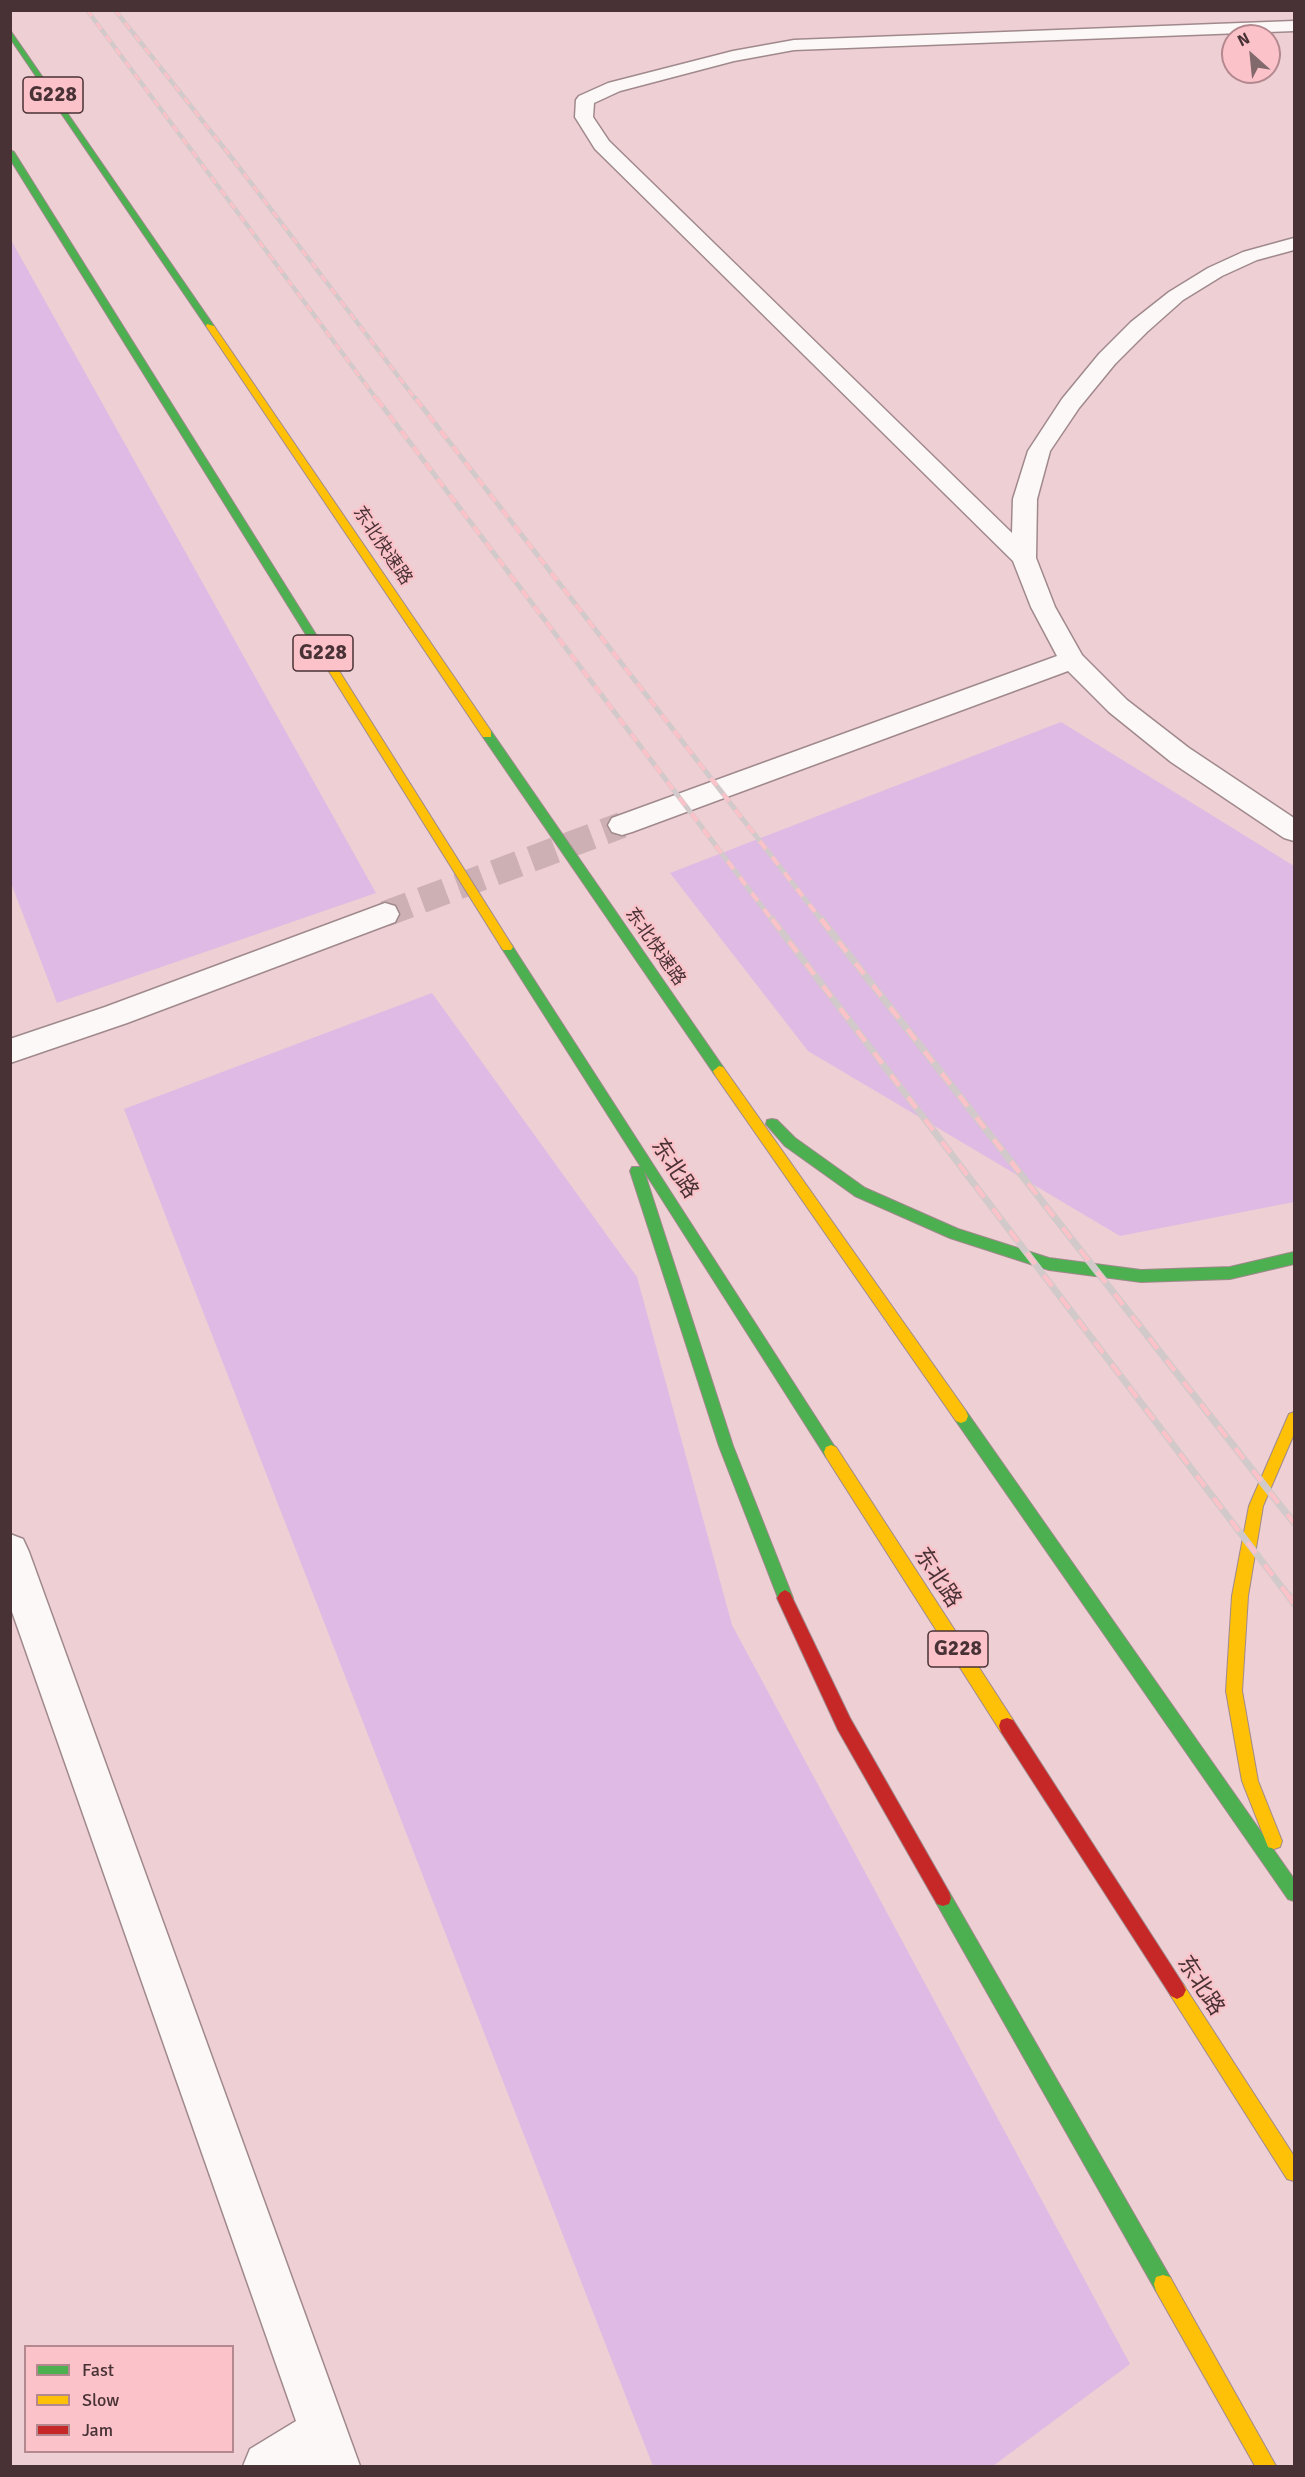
<!DOCTYPE html>
<meta charset="utf-8">
<style>
body{margin:0}
#map{position:relative;width:1305px;height:2477px;overflow:hidden;background:#eecfd3;font-family:Signika,sans-serif}
canvas{display:block}
.frame{position:absolute;inset:0;border:12px solid #483235;pointer-events:none}
.legend{position:absolute;left:24px;top:2345px;width:210px;height:108px;box-sizing:border-box;background:#fbc2c9;border:2px solid #b3888e;margin:0;padding:8px 10px;list-style:none;font-size:18px;color:#483235}
.legend li{display:flex;align-items:center;gap:12px;height:30px}
.legend b{width:30px;border:2px solid #b3888e}
.north{position:absolute;left:1221px;top:24px;width:60px;height:60px;box-sizing:border-box;background:#fbc2c9;border:2px solid #b3888e;border-radius:50%;rotate:333deg;font-size:16px;font-weight:700;line-height:24px;text-align:center;color:#483235}
.north::after{content:'';display:block;margin:auto;width:21px;height:27px;background:#82696c;clip-path:polygon(50% 0,100% 100%,50% 72%,0 100%)}
</style>
<div id="map">
<canvas width="1305" height="2477"></canvas>
<div class="frame"></div>
<ul class="legend">
<li><b style="height:8px;background:#4caf50"></b>Fast</li>
<li><b style="height:8px;background:#ffc107"></b>Slow</li>
<li><b style="height:8px;background:#c62828"></b>Jam</li>
</ul>
<div class="north">N</div>
</div>
<script>
const c = document.querySelector('canvas').getContext('2d');
c.lineJoin = 'round';
function fillPath(path, color) { c.fillStyle = color; c.fill(path, 'evenodd'); }
const toPath = rows => new Path2D(rows.map(r => 'M' + r).join(''));
function trace(path, color, width, dash) { c.strokeStyle = color; c.lineWidth = width; c.lineCap = dash ? 'butt' : 'round'; c.setLineDash(dash || []); c.stroke(path); }
function write(font, color, halo, rows, align = 'center') {
  c.font = font + ' Signika,"Noto Sans SC",sans-serif'; c.lineWidth = 4.5; c.setLineDash([]); c.textBaseline = 'middle'; c.strokeStyle = halo; c.fillStyle = color; for (const [text, x, y, turn = 0] of rows) {
    c.save(); c.translate(x, y); c.rotate((+turn || 0) * Math.PI / 180); c.textAlign = isNaN(turn) ? turn : align; if (halo) c.strokeText(text, 0, 0); c.fillText(text, 0, 0); c.restore();
  }
}
const green = toPath([
 [11,240,376,893,57,1003,11,883],
 [1061,722,1294,866,1294,1202,1120,1236,808,1051,670,873],
 [432,993,637,1277,732,1625,1130,2364,993,2466,653,2466,124,1109]
]);
const streetTunnel = toPath([
 [385,914,622,825]
]);
const street = toPath([
 [1294,21,1294,31,794,50,734,61,620,91,594,103,593,117,609,141,1012,533,1013,499,1028,451,1062,399,1099,354,1131,322,1169,292,1208,268,1243,252,1294,238,1294,250,1257,260,1222,276,1183,300,1147,332,1115,364,1079,408,1050,451,1037,499,1036,558,1055,607,1082,655,1127,700,1189,748,1294,818,1294,841,1284,838,1171,762,1109,712,1068,671,632,832,622,835,612,832,608,825,612,818,1057,656,1031,607,1013,561,595,149,575,117,576,100,579,96,608,83,733,51,794,40,1294,21],
 [385,903,395,906,399,914,395,922,127,1023,10,1063,10,1039,105,1007,385,903],
 [10,1534,23,1539,29,1552,360,2466,243,2466,250,2449,296,2421,10,1606,10,1534]
]);
const fast = toPath([
 [10,30,214,326,213,328,206,326,10,38,10,30],
 [10,150,14,152,320,641,319,643,311,643,310,641,10,159,10,150],
 [487,730,491,731,723,1067,725,1071,723,1075,715,1075,483,737,483,731,487,730],
 [507,942,511,944,838,1452,836,1457,831,1459,826,1457,644,1171,733,1446,793,1598,790,1603,785,1606,780,1603,719,1446,630,1171,632,1167,641,1167,503,950,501,947,503,944,507,942],
 [772,1119,777,1120,795,1138,865,1188,958,1229,1049,1258,1141,1270,1230,1267,1294,1252,1294,1264,1230,1279,1141,1282,1049,1270,950,1238,855,1196,785,1146,766,1124,767,1120,772,1119],
 [961,1409,966,1411,1294,1879,1294,1901,1288,1899,956,1421,954,1416,956,1411,961,1409],
 [943,1890,949,1892,1170,2277,1172,2284,1170,2291,1163,2293,1156,2291,937,1904,935,1898,937,1892,943,1890]
]);
const slow = toPath([
 [207,324,214,326,491,731,491,737,483,737,206,326,207,324],
 [315,638,319,639,511,944,513,947,511,950,503,950,310,641,315,638],
 [719,1066,723,1067,966,1411,968,1416,966,1421,961,1423,956,1421,715,1075,713,1071,719,1066],
 [1294,1412,1294,1434,1263,1506,1248,1596,1242,1691,1258,1781,1282,1841,1280,1847,1274,1849,1268,1847,1242,1781,1226,1691,1232,1596,1249,1506,1289,1414,1294,1412],
 [831,1445,836,1447,1013,1720,1015,1726,1013,1732,1007,1734,1001,1732,826,1457,824,1452,826,1447,831,1445],
 [1177,1981,1183,1984,1294,2156,1294,2181,1287,2179,1171,1996,1168,1990,1171,1984,1177,1981],
 [1163,2275,1170,2277,1276,2466,1255,2466,1156,2291,1154,2284,1156,2277,1163,2275]
]);
const jam = toPath([
 [785,1590,790,1593,850,1718,949,1892,951,1898,949,1904,943,1906,937,1904,838,1730,777,1598,780,1593,785,1590],
 [1007,1718,1013,1720,1183,1984,1186,1990,1183,1996,1177,1999,1171,1996,1001,1732,999,1726,1001,1720,1007,1718]
]);
const railFar3 = toPath([
 [87,10,378,401],
 [115,10,235,162,417,401]
]);
const railFar2 = toPath([
 [377,399,773,921],
 [416,399,822,921]
]);
const railFar1 = toPath([
 [772,919,1290,1598],
 [821,919,1294,1523]
]);
const rail = toPath([
 [1289,1596,1294,1603]
]);
const farStreetnames = [
 ["东北快速路",382,546,56],
 ["东北快速路",655,947,55]
];
const shields = [
 [53,95,60],
 [323,653,60],
 [958,1649,60]
];
const shieldNames = [
 ["G228",53,95],
 ["G228",323,653],
 ["G228",958,1649]
];
const streetNames = [
 ["东北路",674,1169,57],
 ["东北路",937,1578,57],
 ["东北路",1200,1986,57]
];
fillPath(green, '#dfbae5');
trace(streetTunnel, '#cdb0b3', 26, [26, 13]);
trace(street, '#a0898d', 3);
trace(fast, '#a0898d', 2);
trace(slow, '#a0898d', 2);
trace(jam, '#a0898d', 2);
fillPath(street, '#fcf8f8');
fillPath(fast, '#4caf50');
fillPath(slow, '#ffc107');
fillPath(jam, '#c62828');
trace(railFar3, '#d2c9ca', 4.5);
trace(railFar2, '#d2c9ca', 5);
trace(railFar1, '#d2c9ca', 7);
trace(rail, '#d2c9ca', 8);
trace(railFar3, '#fbc2c9', 3, [8]);
trace(railFar2, '#fbc2c9', 4, [10]);
trace(railFar1, '#fbc2c9', 4.5, [14]);
trace(rail, '#fbc2c9', 6, [17]);
write('18px', '#483235', '#fbc2c9', farStreetnames);
for (const [x, y, w] of shields) { const box = new Path2D(); box.roundRect(x - w / 2, y - 18, w, 36, 4.5); c.fillStyle = '#fbc2c9'; c.fill(box); trace(box, '#483235', 1.5); }
write('bold 21px', '#483235', null, shieldNames);
write('22px', '#483235', '#fbc2c9', streetNames);
</script>
